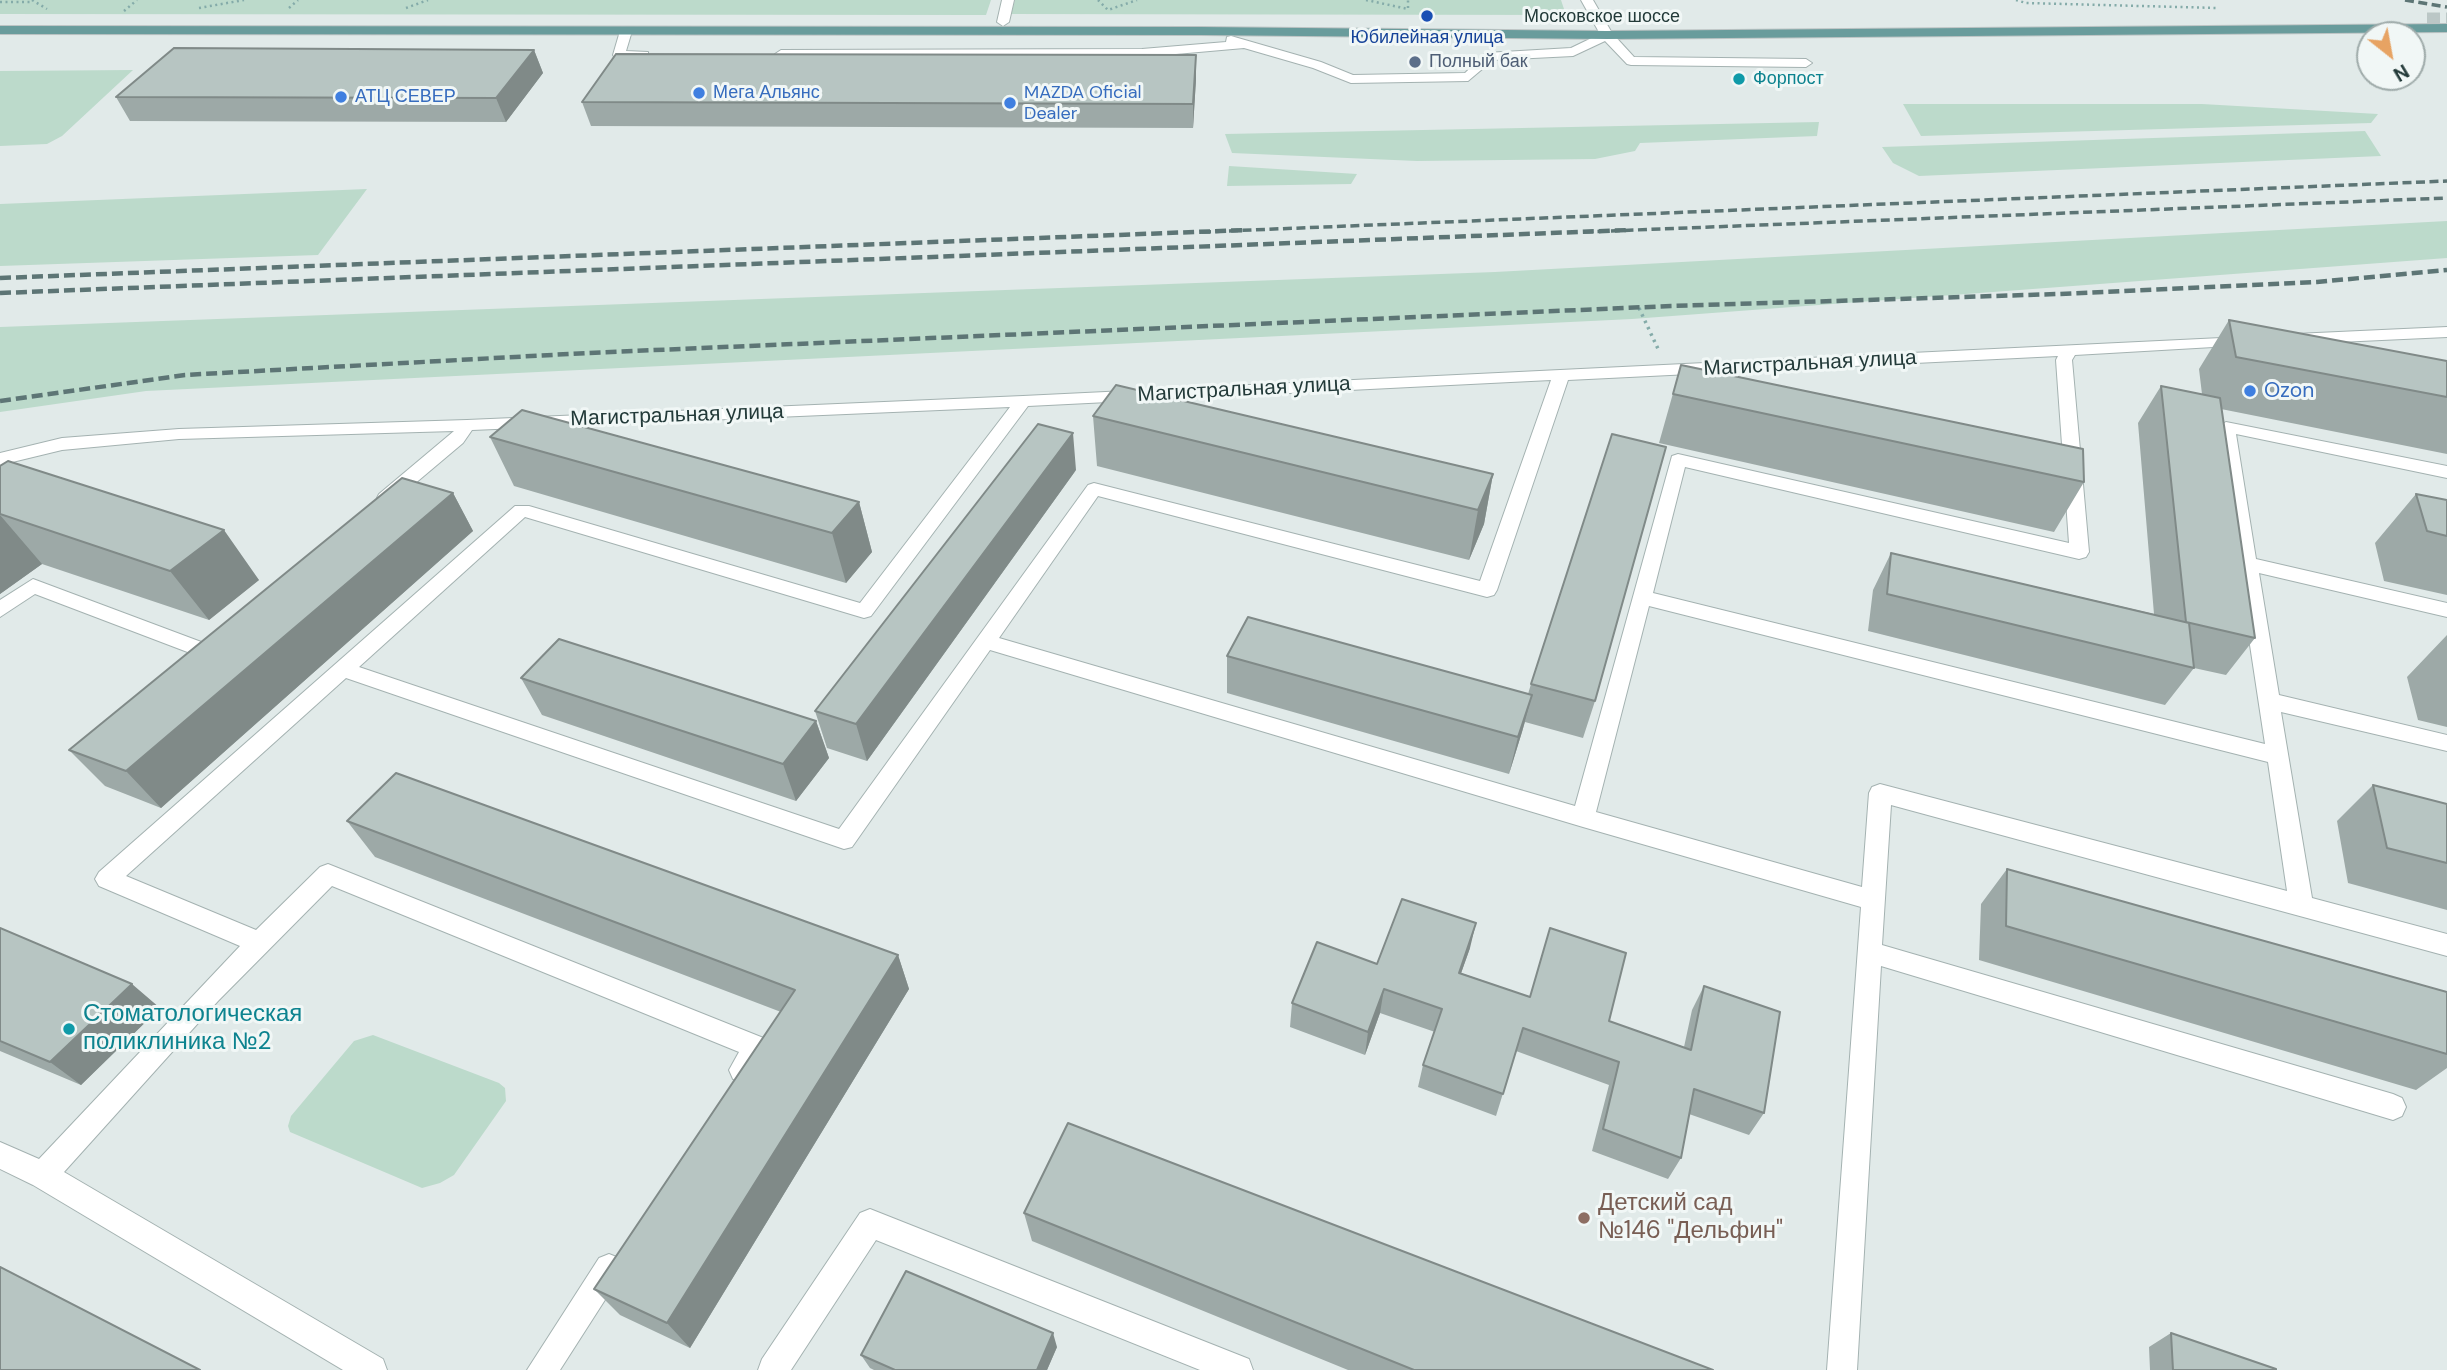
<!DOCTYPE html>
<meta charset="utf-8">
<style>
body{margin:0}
#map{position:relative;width:2447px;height:1370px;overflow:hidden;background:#e1eae9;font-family:"DM Sans",sans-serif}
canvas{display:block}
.north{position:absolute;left:2356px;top:21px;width:70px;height:70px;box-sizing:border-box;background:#f1f7f6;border:2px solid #9fabaa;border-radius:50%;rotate:149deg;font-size:19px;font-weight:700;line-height:28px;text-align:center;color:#233a39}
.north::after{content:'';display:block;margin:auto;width:24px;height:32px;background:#e7a363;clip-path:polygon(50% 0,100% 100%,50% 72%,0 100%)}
</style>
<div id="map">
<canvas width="2447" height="1370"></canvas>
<div class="north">N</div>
</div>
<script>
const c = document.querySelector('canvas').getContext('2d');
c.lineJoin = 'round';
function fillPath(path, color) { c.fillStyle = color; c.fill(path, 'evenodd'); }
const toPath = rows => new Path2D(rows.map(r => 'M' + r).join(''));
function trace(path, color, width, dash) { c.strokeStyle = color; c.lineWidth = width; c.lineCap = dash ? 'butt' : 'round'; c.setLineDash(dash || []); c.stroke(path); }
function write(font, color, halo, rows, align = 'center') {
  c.font = font + ' "DM Sans",sans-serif'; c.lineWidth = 6; c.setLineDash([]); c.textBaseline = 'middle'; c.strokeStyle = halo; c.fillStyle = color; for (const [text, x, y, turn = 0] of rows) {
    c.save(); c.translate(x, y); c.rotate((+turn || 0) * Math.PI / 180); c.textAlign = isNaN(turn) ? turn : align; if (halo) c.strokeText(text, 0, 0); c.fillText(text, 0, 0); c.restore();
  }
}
const green = toPath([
 [0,0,991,0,986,15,0,14],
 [1015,0,1561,0,1566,15,1011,14],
 [133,70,62,136,47,144,0,146,0,71],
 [1903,104,2202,104,2378,114,2371,123,1921,136],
 [1819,122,1817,136,1640,143,1635,151,1595,159,1417,161,1232,153,1225,134],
 [2365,131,2381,156,1919,176,1893,163,1882,147],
 [1229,166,1357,174,1351,184,1227,186],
 [367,189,318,255,0,266,0,204],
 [2447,221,2447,258,1632,319,146,391,0,412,0,327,1495,272],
 [373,1035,499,1083,505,1088,506,1101,454,1175,440,1183,422,1188,290,1132,288,1126,291,1116,354,1041]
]);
const majorTunnel = toPath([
 [2427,19,2447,19]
]);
const pathFar1 = toPath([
 [32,0,47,9],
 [1098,0,1108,10,1137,0],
 [1366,0,1408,9,1408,0],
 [2016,0,2026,3,2218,8],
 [0,2,33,2],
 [199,8,244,0],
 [289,8,298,0],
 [406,8,428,0],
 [124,11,137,0]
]);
const path = toPath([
 [1639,308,1659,351]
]);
const minor = toPath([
 [1002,0,1014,0,1009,22,1003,26,997,22,1002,0],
 [1581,0,1593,0,1612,33,1634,57,1806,59,1812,63,1806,67,1631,65,1627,64,1605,41,1573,56,1493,60,1468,81,1351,83,1313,68,1244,48,1142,57,781,58,775,54,781,50,1142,49,1226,42,1227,37,1231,36,1321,62,1353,75,1465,73,1486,53,1571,48,1600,34,1581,0],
 [626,27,632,31,626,51,648,52,648,58,615,58,613,55,620,31,626,27],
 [2447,327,2447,337,2295,344,2287,339,2295,334,2447,327],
 [2242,337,2248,339,2250,342,2248,345,2075,355,2072,360,2089,552,2086,557,2079,559,1685,467,1653,593,2265,744,2217,427,2226,422,2447,466,2447,478,2236,434,2256,559,2447,603,2447,617,2259,573,2279,695,2447,735,2447,751,2281,712,2312,898,2447,934,2447,956,1891,805,1882,945,2393,1094,2402,1098,2406,1107,2402,1116,2393,1120,1881,966,1857,1370,1827,1370,1861,907,1583,827,990,650,852,847,844,849,346,678,126,876,256,930,320,867,328,864,766,1039,770,1047,766,1055,751,1079,742,1082,733,1079,729,1070,739,1052,332,886,218,1001,64,1172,383,1359,387,1370,343,1370,33,1185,0,1169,0,1142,39,1159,240,946,99,886,95,879,99,872,515,506,529,506,860,603,1010,407,472,430,463,443,393,502,386,504,379,502,377,498,379,494,454,431,179,439,62,450,0,465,0,453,62,438,179,429,467,420,1023,396,2242,337],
 [2058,356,2056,360,2069,543,1678,454,1672,456,1575,806,999,638,1098,496,1487,597,1494,595,1497,590,1568,380,2058,356],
 [1551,380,1480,581,1094,483,1088,485,839,829,359,667,525,517,864,618,871,616,1028,406,1551,380],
 [1649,606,2268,762,2287,891,1880,784,1872,787,1869,793,1862,887,1596,812,1649,606],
 [33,579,212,646,215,651,212,656,205,658,198,656,35,594,0,617,0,600,33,579],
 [870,1209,1249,1359,1253,1370,1200,1370,876,1240,791,1370,758,1370,762,1359,860,1213,870,1209],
 [609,1254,619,1258,623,1268,619,1278,560,1370,527,1370,599,1258,609,1254]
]);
const major = toPath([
 [2447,24,2447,32,1607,39,1201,35,0,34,0,26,1201,27,1607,31,2447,24]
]);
const railFar1 = toPath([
 [2405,0,2447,7],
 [1202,232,2447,181],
 [1584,232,2447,198]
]);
const rail = toPath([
 [0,278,1246,230],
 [0,293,1629,230],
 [0,401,185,375,587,353,1671,306,2059,294,2317,282,2447,270]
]);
const wall = toPath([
 [534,50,543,73,506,122,130,121,116,97],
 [1196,79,1193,128,591,126,582,102],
 [2229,320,2447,361,2447,454,2221,409,2255,638,2226,675,2194,668,2165,705,1868,631,1873,590,1891,553,2154,614,2138,423,2161,386,2202,394,2199,369],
 [1681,365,2084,482,2054,532,1659,443],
 [1093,416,1493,474,1484,524,1469,560,1097,466],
 [490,437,859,502,872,552,846,583,514,486],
 [0,466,259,580,209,620,42,564,0,594],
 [1076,470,867,761,827,748,815,711],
 [453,493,473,531,161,808,105,786,69,750],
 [2416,494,2447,500,2447,595,2384,581,2375,543],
 [2447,635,2447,727,2418,720,2407,677],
 [1227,656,1528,694,1531,684,1595,701,1583,738,1525,722,1509,774,1227,693],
 [521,678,816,721,829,758,796,801,542,715],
 [2373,785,2447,804,2447,910,2348,883,2337,821],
 [347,821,898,955,909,989,690,1348,620,1315,594,1289,781,1012,375,857],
 [2007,869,2447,992,2447,1068,2416,1090,1979,960,1981,904],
 [0,928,160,1008,81,1085,0,1051],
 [1550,928,1609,1021,1684,1047,1692,1010,1704,986,1764,1113,1749,1135,1689,1114,1681,1158,1668,1179,1592,1151,1609,1085,1516,1051,1496,1116,1418,1087,1423,1065,1435,1032,1380,1013,1365,1055,1290,1027,1292,1003,1377,964,1470,948,1461,973,1530,997],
 [1024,1213,1713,1370,1348,1370,1032,1241],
 [2171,1333,2276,1370,2150,1370,2149,1347],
 [1057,1347,1047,1370,874,1370,870,1368,861,1355]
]);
const shadedWall = toPath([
 [534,50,543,73,506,122,496,98],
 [1196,55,1196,79,1193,128,1193,104],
 [1073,433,1076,470,867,761,856,724],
 [1493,474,1484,524,1469,560,1478,510],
 [453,493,473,531,161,808,126,771],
 [859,502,872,552,846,583,832,533],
 [0,515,42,564,0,594],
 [224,530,259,580,209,620,170,571],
 [1532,695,1522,732,1509,774,1518,737],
 [816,721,829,758,796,801,783,764],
 [1476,923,1470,948,1453,996,1459,973],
 [898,955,909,989,690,1348,667,1323],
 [132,984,160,1008,81,1085,50,1062],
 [1384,989,1380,1013,1365,1055,1368,1032],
 [1053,1333,1057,1347,1047,1370,1037,1370]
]);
const building = toPath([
 [174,48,534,50,496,98,116,97,174,48],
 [616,54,1196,55,1193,104,582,102,616,54],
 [2229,320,2447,361,2447,397,2236,357,2229,320],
 [1681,365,2083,449,2084,482,1673,394,1681,365],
 [1116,385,1493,474,1478,510,1093,416,1116,385],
 [2161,386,2220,398,2255,638,2186,622,2161,386],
 [522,410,859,502,832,533,490,437,522,410],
 [1038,424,1073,433,856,724,815,711,1038,424],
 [1612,434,1666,447,1595,701,1531,684,1612,434],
 [8,461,224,530,170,571,0,514,0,466,8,461],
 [402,478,453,493,126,771,69,750,402,478],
 [2416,494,2447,500,2447,536,2427,531,2416,494],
 [1891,553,2189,623,2194,668,1887,594,1891,553],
 [1248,617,1532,695,1518,737,1227,656,1248,617],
 [559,639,816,721,783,764,521,678,559,639],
 [396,773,898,955,667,1323,594,1289,795,990,347,821,396,773],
 [2373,785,2447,804,2447,863,2387,848,2373,785],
 [2007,869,2447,992,2447,1054,2006,926,2007,869],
 [1402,899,1476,923,1459,973,1530,997,1550,928,1626,953,1609,1021,1691,1050,1704,986,1780,1012,1764,1113,1694,1089,1681,1158,1603,1129,1619,1062,1523,1028,1503,1094,1423,1065,1442,1009,1384,989,1368,1032,1292,1003,1317,942,1377,964,1402,899],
 [0,928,132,984,50,1062,0,1041,0,928],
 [1068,1123,1713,1370,1414,1370,1024,1213,1068,1123],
 [0,1267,200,1370,0,1370,0,1267],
 [906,1271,1053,1333,1037,1370,895,1370,861,1355,906,1271],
 [2171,1333,2276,1369,2276,1370,2173,1370,2171,1333]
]);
const markers = [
 [1427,16,7,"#1a4fb4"],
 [1415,62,7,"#5c6f8a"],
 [1739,79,7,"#0f9aa8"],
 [699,93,7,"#3f7fe0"],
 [341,97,7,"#3f7fe0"],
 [1010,103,7,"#3f7fe0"],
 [2250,391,7,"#3f7fe0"],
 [69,1029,7,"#0f9aa8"],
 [1584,1218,7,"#8d6e63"]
];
const farStreetnames = [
 ["Московское шоссе",1602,17]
];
const farTransitnames = [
 ["Юбилейная улица",1427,38]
];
const farServicenames = [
 ["Полный бак",1429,62]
];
const farCulturenames = [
 ["Форпост",1753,79]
];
const farShopnames = [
 ["Мега Альянс",713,93],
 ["MAZDA Oficial",1024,93],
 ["Dealer",1024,114],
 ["АТЦ СЕВЕР",355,97]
];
const streetNames = [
 ["Магистральная улица",1810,364,-3],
 ["Магистральная улица",1244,390,-3],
 ["Магистральная улица",677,416,-2]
];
const shopNames = [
 ["Ozon",2264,391]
];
const nearCulturenames = [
 ["Стоматологическая",83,1015],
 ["поликлиника №2",83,1043]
];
const nearEducationnames = [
 ["Детский сад",1598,1204],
 ["№146 \"Дельфин\"",1598,1232]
];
fillPath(green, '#bcdacb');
trace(majorTunnel, '#bbc7c6', 13, [13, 6]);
trace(minor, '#a4b2b1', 2);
trace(major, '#bdc4c4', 2);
trace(pathFar1, '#84aba9', 2.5, [2, 3.5]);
trace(path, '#84aba9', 3.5, [2.5, 4.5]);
fillPath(minor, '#fff');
fillPath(major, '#699c9c');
trace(railFar1, '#5d7575', 3.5, [9, 4.5]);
trace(rail, '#5d7575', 4.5, [11, 5]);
fillPath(wall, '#9da9a7');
fillPath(shadedWall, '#808a88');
fillPath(building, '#b7c5c2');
trace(building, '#808a88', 2);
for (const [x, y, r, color] of markers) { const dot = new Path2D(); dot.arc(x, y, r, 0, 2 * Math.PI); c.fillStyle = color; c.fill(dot); trace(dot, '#f1f7f6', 2.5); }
write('18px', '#233a39', '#f1f7f6', farStreetnames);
write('18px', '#164399', '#f1f7f6', farTransitnames);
write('18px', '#4e5e75', '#f1f7f6', farServicenames, 'left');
write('18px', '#0d838f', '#f1f7f6', farCulturenames, 'left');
write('18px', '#366cbe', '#f1f7f6', farShopnames, 'left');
write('21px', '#233a39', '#f1f7f6', streetNames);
write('21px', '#366cbe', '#f1f7f6', shopNames, 'left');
write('24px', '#0d838f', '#f1f7f6', nearCulturenames, 'left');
write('24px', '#785e54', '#f1f7f6', nearEducationnames, 'left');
</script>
